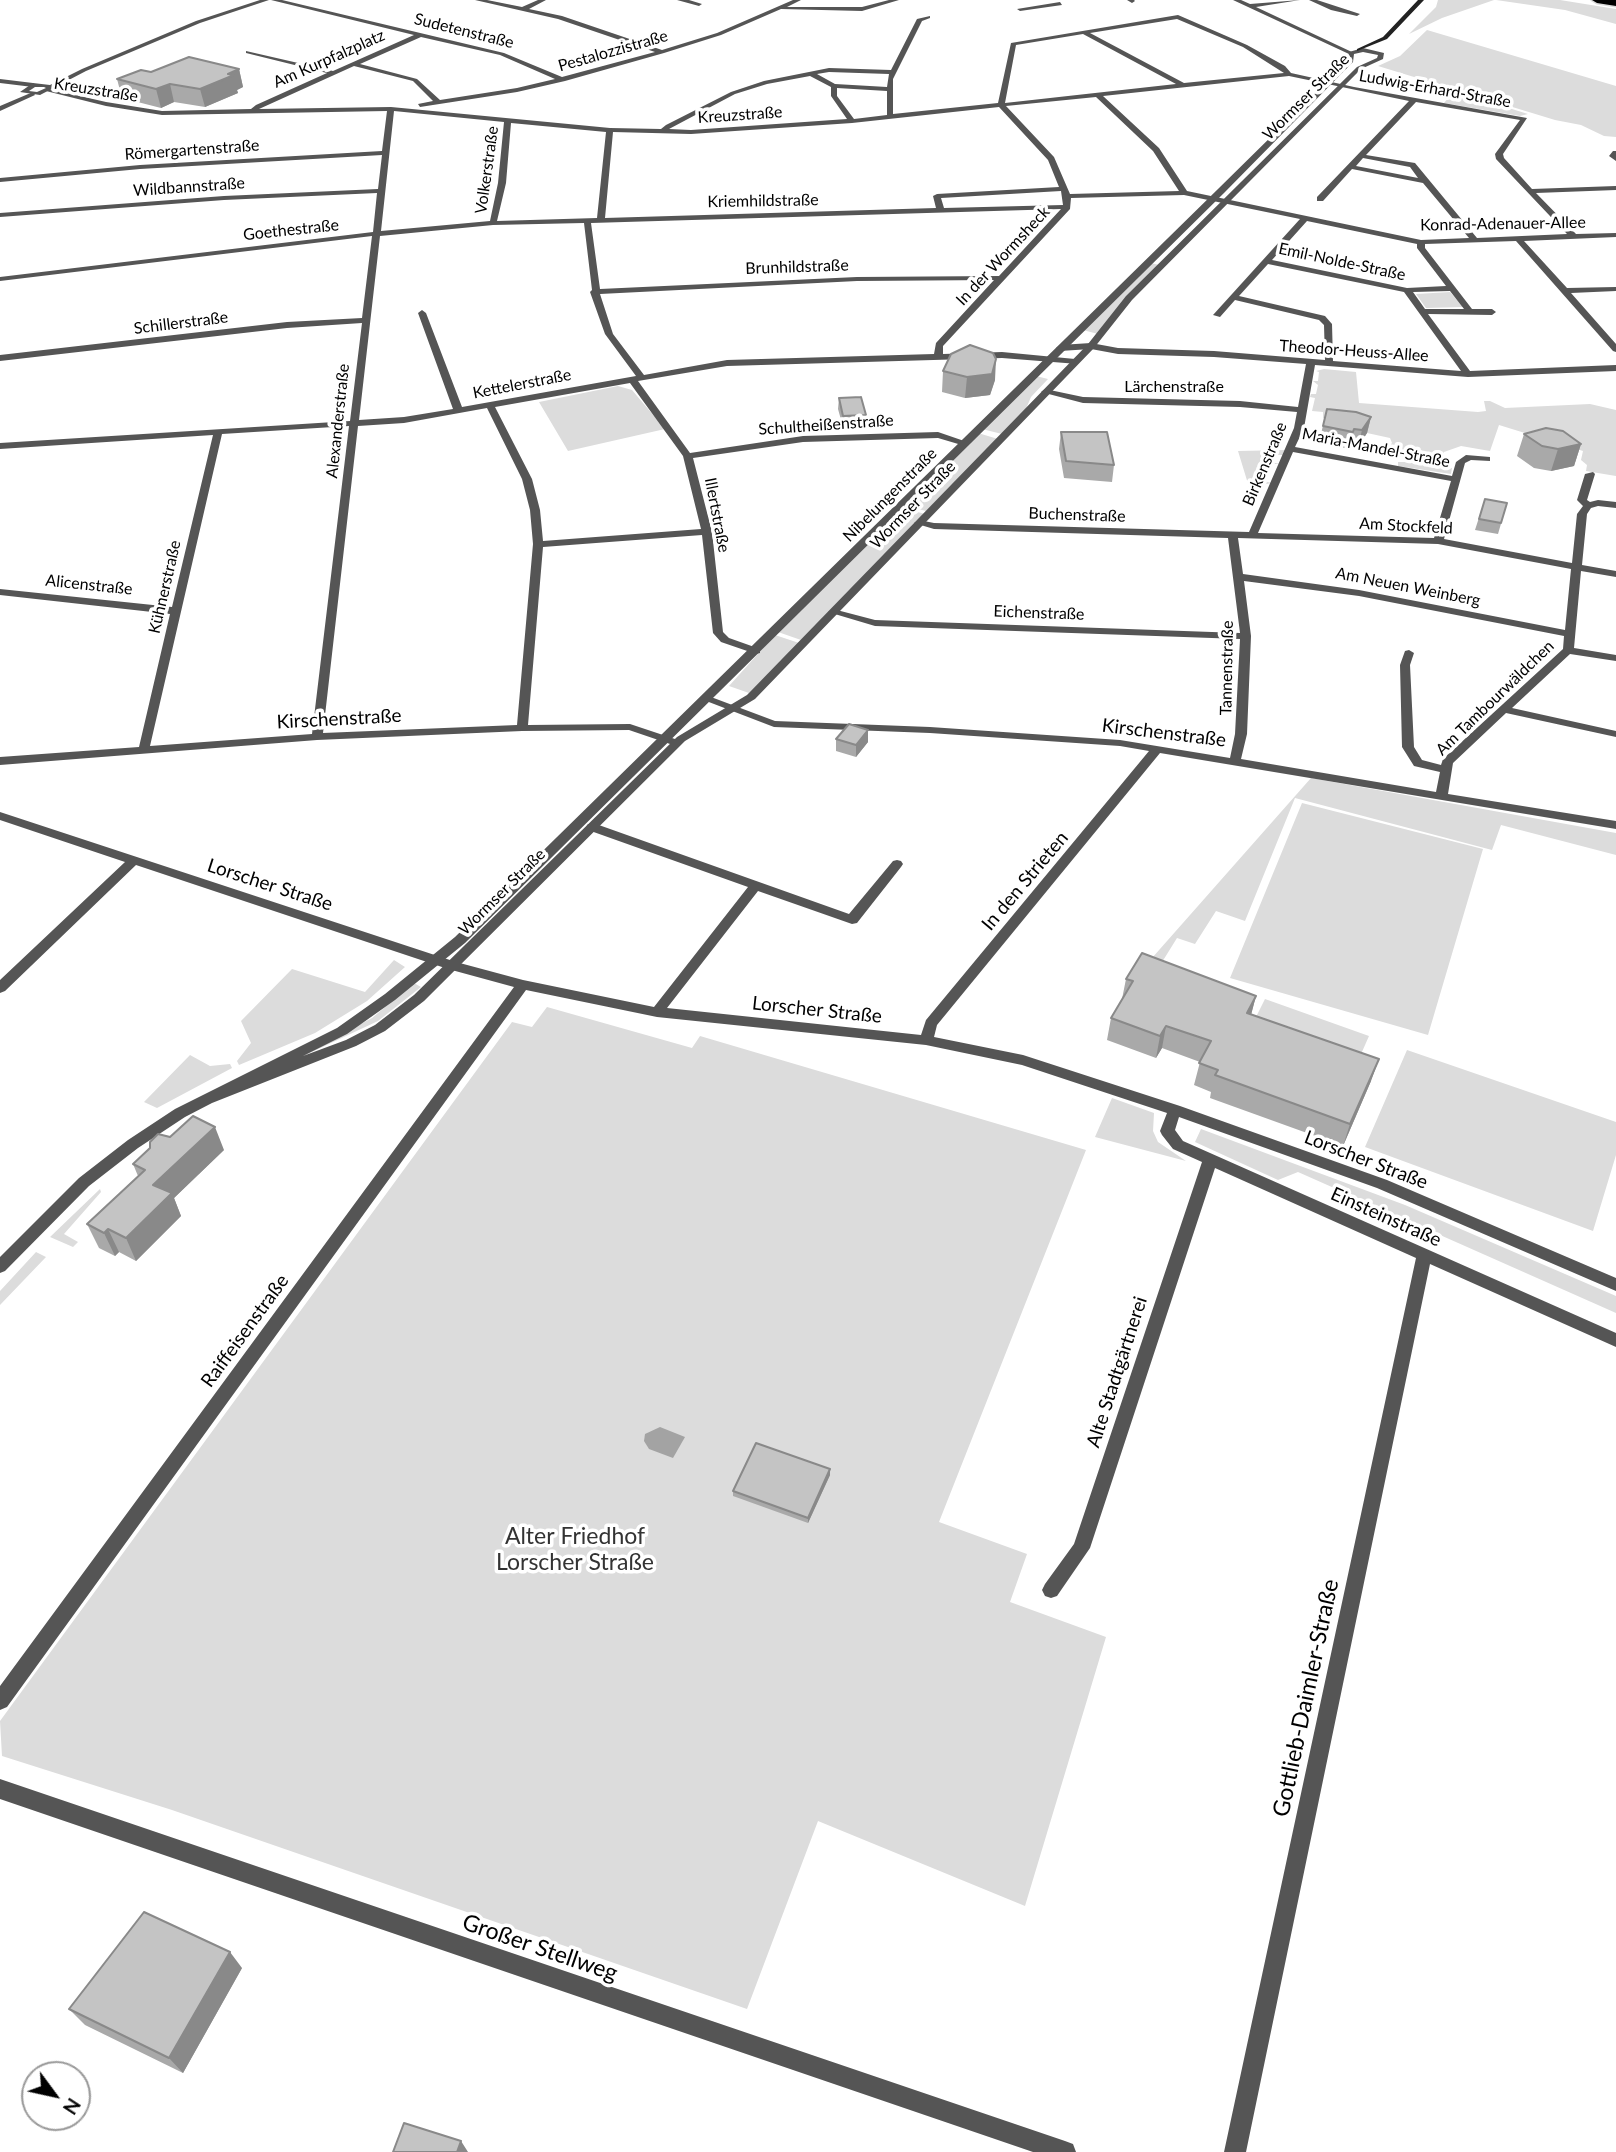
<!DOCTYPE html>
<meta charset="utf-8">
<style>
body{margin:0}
#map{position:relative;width:1616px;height:2152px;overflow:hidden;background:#fff;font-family:Lato,sans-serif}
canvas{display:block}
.north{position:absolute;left:21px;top:2061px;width:70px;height:70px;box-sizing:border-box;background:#fff;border:2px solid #999;border-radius:50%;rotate:123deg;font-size:19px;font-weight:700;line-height:28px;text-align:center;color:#000}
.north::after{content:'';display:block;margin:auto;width:24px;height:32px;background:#000;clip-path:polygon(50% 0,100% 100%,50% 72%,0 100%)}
</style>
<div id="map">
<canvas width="1616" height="2152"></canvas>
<div class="north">N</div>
</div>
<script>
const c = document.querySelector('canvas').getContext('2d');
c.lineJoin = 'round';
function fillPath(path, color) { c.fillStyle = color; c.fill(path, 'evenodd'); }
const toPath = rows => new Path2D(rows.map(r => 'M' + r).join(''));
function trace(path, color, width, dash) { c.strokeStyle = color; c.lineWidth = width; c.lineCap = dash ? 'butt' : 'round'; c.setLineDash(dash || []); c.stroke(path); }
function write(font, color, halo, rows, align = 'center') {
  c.font = font + ' Lato,sans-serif'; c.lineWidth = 7; c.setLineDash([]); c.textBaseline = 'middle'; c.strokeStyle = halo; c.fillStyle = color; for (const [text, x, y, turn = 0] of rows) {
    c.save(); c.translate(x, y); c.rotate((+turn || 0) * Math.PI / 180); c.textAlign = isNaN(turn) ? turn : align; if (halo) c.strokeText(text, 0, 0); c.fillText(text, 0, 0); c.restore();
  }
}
const green = toPath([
 [1438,0,1494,0,1442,18,1409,34,1436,7],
 [1496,0,1560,0,1616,9,1616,24,1565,10],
 [1427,30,1616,86,1616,137,1604,136,1581,125,1555,120,1378,66,1400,56],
 [1454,91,1528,114,1520,116,1444,103],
 [1151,263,1159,265,1098,334,1083,330],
 [1450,292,1463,307,1426,308,1416,294],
 [1324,369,1356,372,1359,403,1478,412,1486,411,1484,401,1490,401,1505,408,1590,404,1616,410,1616,476,1586,471,1587,465,1581,460,1583,451,1499,425,1490,451,1461,446,1444,452,1439,466,1452,468,1451,474,1398,466,1398,462,1406,462,1408,458,1385,451,1392,443,1390,438,1367,433,1323,418,1323,412,1312,411,1315,398,1310,397,1311,394,1316,394,1318,385,1313,381,1318,381,1319,372,1316,371],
 [1036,376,1048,379,1031,397,1025,411,1002,434,982,429],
 [618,386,632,390,665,429,568,451,539,402],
 [978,433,998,439,926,511,906,506],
 [1286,450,1284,455,1274,455,1271,462,1280,464,1270,464,1263,481,1272,483,1249,487,1238,451],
 [903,508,925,514,801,640,778,632],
 [775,635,799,643,749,693,729,686],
 [1311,778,1616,833,1616,855,1501,825,1492,850,1295,798,1245,921,1216,911,1195,944,1177,938,1159,967,1137,975],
 [1302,803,1483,849,1428,1035,1230,978],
 [394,960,405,967,367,1001,315,1033,239,1065,237,1061,251,1043,241,1021,292,969,365,992],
 [414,983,421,987,378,1021,269,1072,372,1018],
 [1265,999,1369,1036,1354,1070,1248,1033],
 [547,1007,692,1048,700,1036,1086,1150,939,1522,1027,1554,1010,1602,1106,1637,1025,1906,818,1821,747,2009,172,1810,2,1756,0,1721,512,1022,532,1027],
 [1407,1050,1616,1122,1616,1155,1593,1231,1365,1147],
 [190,1055,210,1066,230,1064,232,1068,157,1108,144,1102],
 [1112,1098,1154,1113,1153,1131,1158,1142,1186,1161,1095,1137],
 [1201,1129,1405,1205,1616,1296,1616,1313,1298,1172,1278,1180,1195,1142],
 [100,1189,101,1192,64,1234,78,1242,73,1247,50,1237],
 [36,1252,46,1257,0,1305,0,1291]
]);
const water = toPath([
 [660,1427,685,1437,673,1458,649,1449,644,1441,645,1434]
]);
const minor = toPath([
 [271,0,282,0,504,53,562,77,655,52,558,19,475,0,487,0,522,7,538,0,546,0,529,9,562,16,662,50,717,33,793,0,801,0,787,7,862,7,889,0,899,0,862,11,781,9,721,35,664,53,565,81,517,92,420,107,418,104,433,101,413,81,354,66,259,109,391,107,610,128,661,129,666,125,731,92,764,81,829,68,891,70,917,19,930,16,930,18,922,21,893,79,893,114,998,103,1011,43,1178,15,1247,45,1285,66,1291,73,1354,87,1527,118,1503,154,1504,158,1532,189,1616,186,1616,190,1536,193,1576,234,1616,233,1616,237,1524,241,1567,288,1616,287,1616,291,1571,293,1616,344,1616,352,1613,351,1516,241,1425,244,1425,248,1472,309,1492,309,1496,312,1492,315,1428,314,1470,371,1616,365,1616,371,1468,377,1315,365,1304,428,1295,447,1452,476,1456,462,1466,455,1490,457,1490,461,1471,460,1465,463,1444,539,1572,563,1577,514,1583,506,1577,500,1585,474,1593,472,1595,474,1587,500,1590,502,1598,500,1616,502,1616,508,1598,506,1591,508,1587,514,1582,565,1616,571,1616,577,1581,571,1574,648,1616,655,1616,661,1570,654,1512,708,1616,731,1616,737,1506,713,1453,763,1448,794,1616,821,1616,829,1160,753,937,1025,934,1037,1023,1055,1180,1106,1387,1180,1616,1278,1616,1291,1377,1188,1179,1117,1175,1130,1183,1141,1616,1333,1616,1347,1430,1264,1246,2152,1224,2152,1416,1258,1215,1168,1090,1548,1057,1596,1051,1598,1045,1596,1042,1590,1045,1584,1074,1544,1202,1162,1173,1149,1162,1135,1160,1131,1167,1113,1022,1065,926,1045,657,1017,526,990,7,1707,0,1710,0,1686,514,987,448,969,136,865,5,991,0,993,0,980,125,862,0,820,0,812,456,962,523,980,654,1007,748,887,588,830,586,827,588,824,596,824,849,914,893,861,897,860,901,861,903,864,901,867,857,923,852,924,758,891,667,1008,921,1035,926,1020,1149,751,1120,746,930,733,774,727,701,699,703,697,711,697,775,721,930,727,1120,740,1230,758,1235,734,1240,639,875,626,828,612,833,609,875,620,1240,633,1228,538,934,529,914,523,919,520,934,523,1249,532,1294,428,1297,412,1240,407,1083,403,1041,392,1045,389,1083,397,1240,401,1298,407,1306,364,1214,357,1118,354,1091,349,1060,351,1056,348,1060,345,1091,343,1118,348,1214,351,1325,360,1324,325,1319,320,1235,300,1220,317,1213,315,1300,219,1184,195,1071,198,1070,209,943,346,943,354,1002,352,1075,359,1078,360,1078,364,1002,358,727,366,638,381,690,453,803,436,938,432,970,443,965,446,938,438,803,442,693,458,712,532,723,632,729,638,760,649,760,653,756,654,721,642,713,633,702,535,543,547,528,725,630,724,681,741,681,745,673,745,629,730,522,731,317,740,0,765,0,757,139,747,170,614,0,595,0,589,172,607,213,435,0,449,0,443,350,421,362,323,287,328,0,361,0,355,287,322,362,318,372,236,0,281,0,277,373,232,377,193,224,200,0,217,0,213,224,196,378,189,382,155,140,169,0,182,0,178,140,165,382,151,387,111,162,115,106,106,46,91,49,89,106,102,162,111,251,109,256,105,327,73,246,53,246,51,333,71,414,35,271,0],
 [1177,19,1243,47,1284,73,1184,83,1090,33,1177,19],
 [1083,34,1176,84,1005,103,1016,45,1083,34],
 [421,37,500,55,555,79,517,88,440,100,417,79,360,64,421,37],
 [829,72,889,74,887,87,835,84,817,74,829,72],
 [810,76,831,87,831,96,847,119,691,130,669,129,735,94,767,84,810,76],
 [1289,76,1409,101,1317,197,1317,201,1323,201,1352,169,1423,183,1469,238,1421,240,1187,191,1159,148,1103,96,1289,76],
 [837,88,887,91,887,115,854,119,837,96,837,88],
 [1096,97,1153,151,1179,191,1070,194,1054,157,1006,106,1096,97],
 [1416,102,1520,120,1495,154,1496,159,1567,234,1477,238,1415,163,1366,155,1416,102],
 [999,107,1048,160,1059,187,937,194,933,196,936,208,605,218,613,132,691,134,852,123,999,107],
 [394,111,504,122,498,183,490,221,381,231,394,111],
 [511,123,606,132,597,218,497,221,506,183,511,123],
 [1363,158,1410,167,1418,178,1356,166,1363,158],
 [1061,191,1063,205,944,208,941,198,1061,191],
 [1061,209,999,276,857,277,600,289,591,223,1061,209],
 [1307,221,1417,244,1417,248,1446,286,1407,288,1272,260,1307,221],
 [584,223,592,290,590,292,605,334,636,376,462,407,426,313,422,310,418,313,453,409,404,417,359,420,380,236,493,225,584,223],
 [1268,264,1404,292,1461,371,1333,361,1332,324,1325,316,1239,296,1268,264],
 [994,280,936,343,934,354,727,360,644,375,613,334,600,294,857,281,994,280],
 [1450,291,1464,309,1425,309,1413,292,1450,291],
 [630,383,683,456,701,529,543,541,540,510,532,479,495,407,630,383],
 [487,408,522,479,530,510,533,544,517,725,323,733,358,426,404,423,487,408],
 [349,426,312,734,150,746,222,434,349,426],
 [1293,452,1451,481,1434,538,1258,533,1293,452],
 [1238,538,1438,544,1571,569,1565,630,1359,590,1243,574,1238,538],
 [1244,581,1359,596,1564,636,1563,649,1443,759,1441,765,1422,760,1414,747,1410,665,1414,653,1409,650,1405,651,1400,665,1402,747,1414,766,1440,772,1436,792,1241,759,1247,734,1251,636,1244,581],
 [677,0,689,0,702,4,699,6,677,0],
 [1127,0,1134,0,1135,1,1132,3,1127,0],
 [1233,0,1241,0,1250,4,1300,0,1256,7,1354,53,1349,54,1233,0],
 [1309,0,1317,0,1360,14,1357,16,1331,10,1309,0],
 [1060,2,1062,5,1020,11,1017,9,1060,2],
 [0,79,33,83,36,85,33,87,0,83,0,79],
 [33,92,35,95,0,111,0,106,33,92],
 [1613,151,1616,151,1616,161,1609,156,1613,151],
 [0,1779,1065,2141,1073,2144,1076,2152,1033,2152,0,1799,0,1779]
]);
const tertiary = toPath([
 [260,0,269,0,200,23,86,71,40,95,20,92,33,83,50,85,82,69,196,21,260,0],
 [35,87,44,87,46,88,37,92,29,91,35,87],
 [1363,48,1384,53,1383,59,1361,69,1132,300,1094,348,755,699,685,741,424,1001,385,1031,356,1046,212,1103,185,1117,138,1148,89,1186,5,1271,0,1273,0,1257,79,1178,128,1140,175,1109,337,1028,385,994,455,937,1218,189,1348,61,1349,52,1363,48],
 [1363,52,1378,55,1377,58,1357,67,1126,296,1088,344,747,695,677,737,414,995,375,1025,346,1040,303,1056,347,1034,395,1000,465,943,1224,193,1353,62,1354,54,1363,52]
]);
const secondary = toPath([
 [1418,0,1424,0,1387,39,1357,51,1357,49,1383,37,1418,0]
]);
const motorway = toPath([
 [1592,0,1616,0,1616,6,1597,3,1592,0]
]);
const wall = toPath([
 [239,69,243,87,237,90,238,93,205,107,174,102,161,108,122,98,117,79,151,72],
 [943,371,995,380,990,395,965,398,942,392],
 [839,398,866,415,865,426,843,427,838,409],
 [1327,409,1371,417,1367,433,1358,447,1350,445,1349,449,1319,442],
 [1061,432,1114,465,1112,482,1064,478,1059,449],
 [1524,434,1581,444,1574,466,1551,471,1534,468,1517,456],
 [1485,499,1507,503,1498,534,1475,530],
 [868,730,868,742,856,757,836,751,836,739],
 [1126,979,1256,996,1251,1014,1371,1081,1343,1146,1210,1098,1211,1092,1194,1085,1200,1062,1162,1048,1156,1058,1107,1040,1111,1018,1122,999],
 [224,1150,174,1198,181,1216,136,1261,119,1252,115,1256,99,1248,87,1224,138,1176,133,1164],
 [830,1469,830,1475,808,1523,733,1496,733,1491],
 [242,1968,183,2073,85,2025,69,2009]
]);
const shadedWall = toPath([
 [239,69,243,87,237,90,238,93,205,107,200,89,228,74],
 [170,84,174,102,161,108,156,89],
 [996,359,995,380,990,395,965,398,967,377],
 [1371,417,1367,433,1358,447,1362,430],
 [1581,444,1574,466,1551,471,1558,449],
 [868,730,868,742,856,757,856,745],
 [1256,996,1250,1019,1247,1013],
 [1166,1026,1162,1048,1156,1058,1160,1036],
 [1379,1059,1371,1081,1343,1146,1350,1124],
 [215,1127,224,1150,174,1198,181,1216,136,1261,126,1238,153,1185],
 [108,1229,119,1252,115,1256,104,1233],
 [830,1469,830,1475,808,1523,808,1518],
 [230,1952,242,1968,183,2073,169,2058],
 [461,2141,468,2152,457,2152]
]);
const building = toPath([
 [189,57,239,69,228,74,234,75,200,89,170,84,156,89,117,79,141,70,151,72,189,57],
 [970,345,993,353,996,359,992,374,967,377,943,371,951,354,970,345],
 [861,397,866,415,843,416,839,398,861,397],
 [1327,409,1356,412,1371,417,1362,430,1354,429,1353,432,1323,426,1327,409],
 [1546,428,1563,431,1581,444,1558,449,1542,446,1524,434,1546,428],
 [1061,432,1107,432,1114,465,1066,461,1061,432],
 [1485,499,1507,503,1501,523,1479,519,1485,499],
 [849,724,868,730,856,745,836,739,849,724],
 [1142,953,1256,996,1247,1013,1379,1059,1350,1124,1215,1075,1218,1070,1199,1063,1211,1041,1166,1026,1160,1036,1111,1018,1133,981,1126,979,1142,953],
 [193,1116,215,1127,153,1185,172,1193,126,1238,108,1229,104,1233,87,1224,145,1170,133,1164,150,1148,150,1142,158,1134,170,1137,193,1116],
 [756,1443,830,1469,808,1518,733,1491,756,1443],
 [144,1912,230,1952,169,2058,69,2009,144,1912],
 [404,2123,461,2141,457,2152,393,2152,404,2123]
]);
const farStreetnames = [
 ["Sudetenstraße",464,31,14],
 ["Pestalozzistraße",613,51,-16],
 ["Am Kurpfalzplatz",329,59,-24],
 ["Ludwig-Erhard-Straße",1435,89,10],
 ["Kreuzstraße",96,90,9],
 ["Wormser Straße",1306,97,-45],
 ["Kreuzstraße",740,115,-4],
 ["Römergartenstraße",192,150,-4],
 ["Volkerstraße",487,170,-82],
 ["Wildbannstraße",189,187,-4],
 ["Kriemhildstraße",763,201,-1],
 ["Konrad-Adenauer-Allee",1503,224,-1],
 ["Goethestraße",291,230,-6],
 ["In der Wormsheck",1003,256,-47],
 ["Emil-Nolde-Straße",1342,262,12],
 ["Brunhildstraße",797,267,-2],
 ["Schillerstraße",181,323,-7],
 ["Theodor-Heuss-Allee",1354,351,4],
 ["Kettelerstraße",522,384,-11],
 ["Lärchenstraße",1174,387],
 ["Alexanderstraße",338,421,-84],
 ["Schultheißenstraße",826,425,-4],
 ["Maria-Mandel-Straße",1376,448,11],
 ["Birkenstraße",1265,464,-67],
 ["Nibelungenstraße",890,495,-45],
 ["Wormser Straße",913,505,-46],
 ["Illertstraße",717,515,79],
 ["Buchenstraße",1077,515,2],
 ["Am Stockfeld",1406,526,3],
 ["Alicenstraße",89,585,6],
 ["Kühnerstraße",165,587,-77],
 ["Am Neuen Weinberg",1408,587,11],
 ["Eichenstraße",1039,613,2],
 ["Tannenstraße",1227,668,-89],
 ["Am Tambourwäldchen",1495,698,-44],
 ["Wormser Straße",502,892,-45]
];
const streetNames = [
 ["Kirschenstraße",339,719,-3],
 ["Kirschenstraße",1164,733,7],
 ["In den Strieten",1025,881,-50],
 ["Lorscher Straße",270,885,18],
 ["Lorscher Straße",817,1010,6],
 ["Lorscher Straße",1366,1160,21],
 ["Einsteinstraße",1386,1217,24],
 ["Raiffeisenstraße",245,1331,-54],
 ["Alte Stadtgärtnerei",1117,1372,-72]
];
const nearParknames = [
 ["Alter Friedhof",575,1537],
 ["Lorscher Straße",575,1563]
];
const nearStreetnames = [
 ["Gottlieb-Daimler-Straße",1306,1698,-78],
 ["Großer Stellweg",540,1948,19]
];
fillPath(green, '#dcdcdc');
fillPath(water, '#a3a3a3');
trace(motorway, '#dbdbdb', 3);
fillPath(minor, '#555');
fillPath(tertiary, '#555');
fillPath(secondary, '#222');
fillPath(motorway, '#000');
fillPath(wall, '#a9a9a9');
fillPath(shadedWall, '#898989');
fillPath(building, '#c4c4c4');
trace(building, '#898989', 2);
write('16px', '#000', '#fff', farStreetnames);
write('19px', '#000', '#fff', streetNames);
write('23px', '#333', '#fff', nearParknames);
write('23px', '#000', '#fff', nearStreetnames);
</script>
